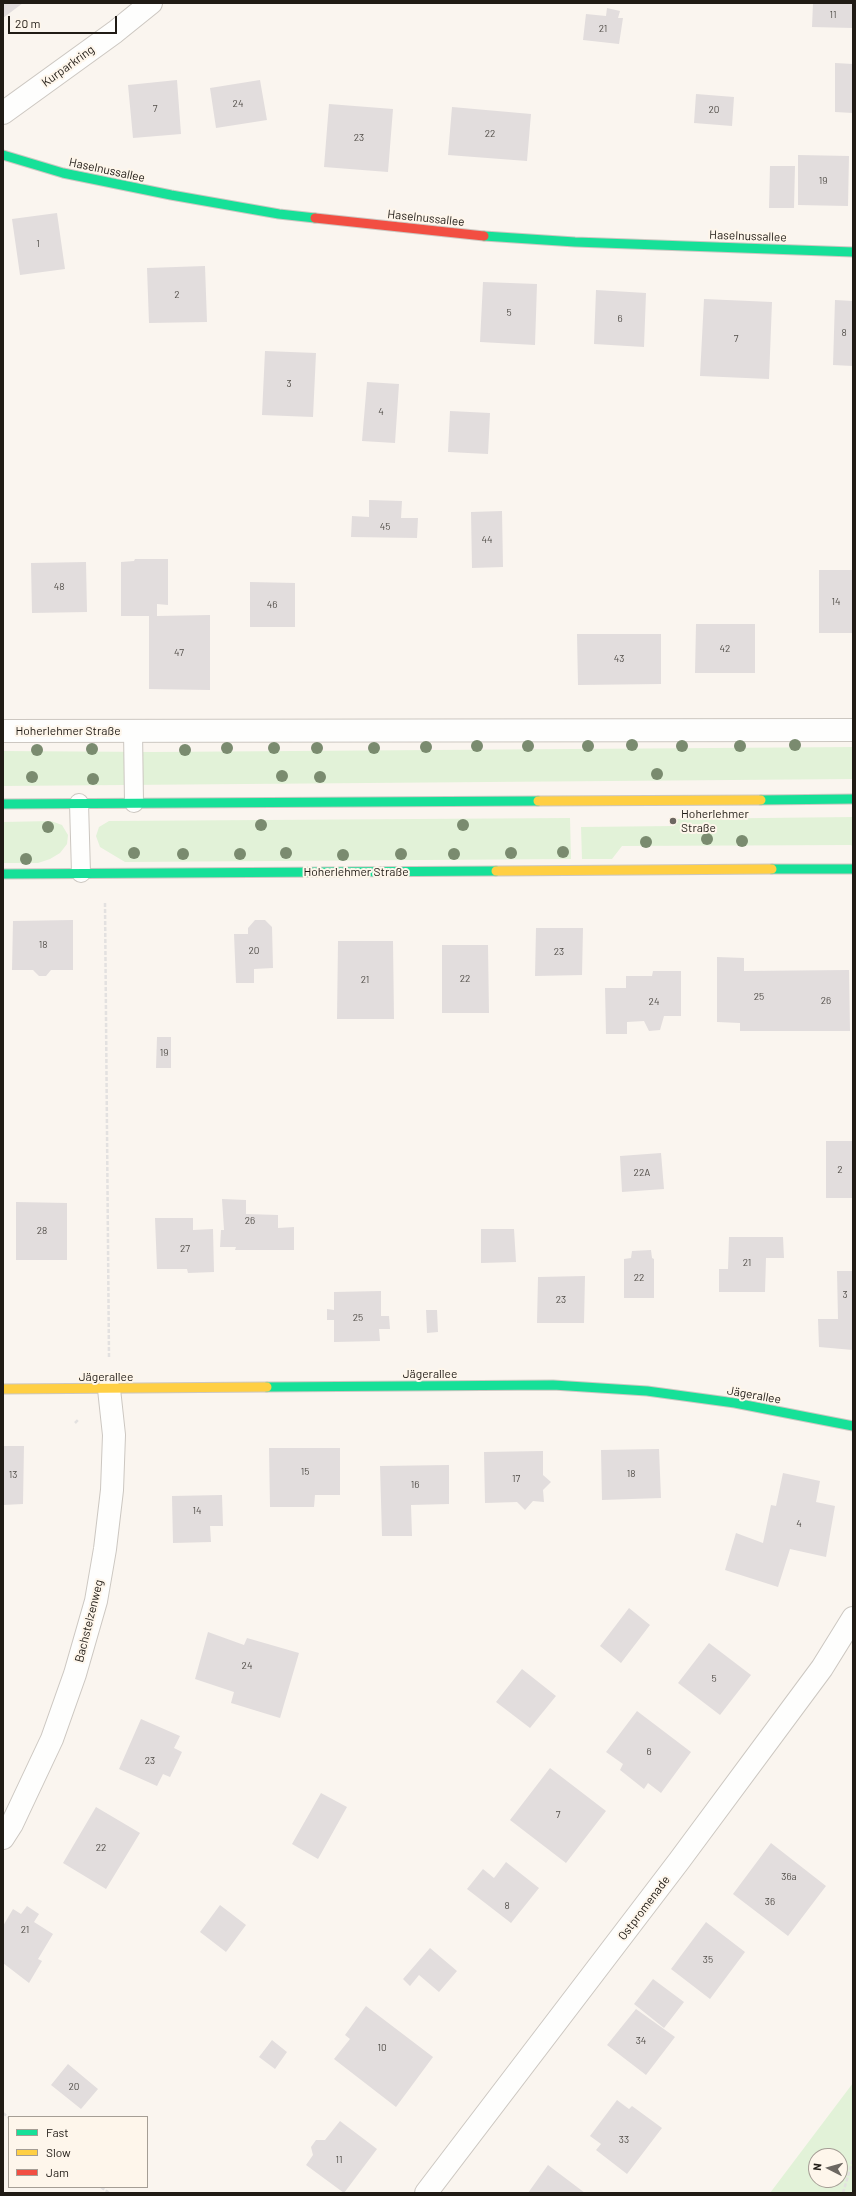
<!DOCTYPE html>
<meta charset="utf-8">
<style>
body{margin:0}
#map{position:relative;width:856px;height:2196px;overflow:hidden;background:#faf5ef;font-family:Barlow,sans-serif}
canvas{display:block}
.frame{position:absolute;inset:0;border:4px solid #201b15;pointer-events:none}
.legend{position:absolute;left:8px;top:2116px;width:140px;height:72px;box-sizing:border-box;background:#fef6eb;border:1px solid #a59e95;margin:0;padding:5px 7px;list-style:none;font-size:12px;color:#201b15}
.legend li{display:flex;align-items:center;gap:8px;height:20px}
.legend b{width:20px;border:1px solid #a59e95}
.north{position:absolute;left:808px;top:2148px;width:40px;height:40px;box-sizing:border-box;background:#fef6eb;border:1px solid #a59e95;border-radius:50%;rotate:276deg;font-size:11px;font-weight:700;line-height:16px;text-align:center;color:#201b15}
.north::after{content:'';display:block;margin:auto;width:14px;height:18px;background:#6c6761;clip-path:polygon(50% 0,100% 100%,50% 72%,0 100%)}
.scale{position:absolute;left:8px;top:16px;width:109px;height:18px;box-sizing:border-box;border:2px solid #201b15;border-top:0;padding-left:5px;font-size:12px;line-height:14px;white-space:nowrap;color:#201b15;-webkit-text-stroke:3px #fef6eb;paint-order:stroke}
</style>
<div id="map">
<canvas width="856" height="2196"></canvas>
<div class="frame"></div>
<ul class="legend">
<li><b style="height:5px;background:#16e098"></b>Fast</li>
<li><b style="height:5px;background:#ffcf43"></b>Slow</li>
<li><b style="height:5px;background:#f24e42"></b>Jam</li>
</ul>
<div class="north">N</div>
<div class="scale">20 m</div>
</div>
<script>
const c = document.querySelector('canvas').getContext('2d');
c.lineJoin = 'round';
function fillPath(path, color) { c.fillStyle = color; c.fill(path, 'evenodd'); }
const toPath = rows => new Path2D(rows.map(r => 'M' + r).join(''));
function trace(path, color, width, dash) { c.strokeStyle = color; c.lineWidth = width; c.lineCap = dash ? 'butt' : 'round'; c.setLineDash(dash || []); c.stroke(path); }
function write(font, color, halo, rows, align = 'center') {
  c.font = font + ' Barlow,sans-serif'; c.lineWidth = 4; c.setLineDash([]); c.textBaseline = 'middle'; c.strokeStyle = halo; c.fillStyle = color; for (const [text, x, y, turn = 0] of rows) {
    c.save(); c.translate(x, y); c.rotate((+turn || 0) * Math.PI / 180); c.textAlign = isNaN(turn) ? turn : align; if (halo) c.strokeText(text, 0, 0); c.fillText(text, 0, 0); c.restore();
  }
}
const green = toPath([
 [853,747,853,779,3,786,3,751,153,752],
 [853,817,853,847,851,845,622,846,612,859,582,859,581,827,674,826,675,819],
 [570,818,571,859,125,862,100,847,96,836,99,827,109,821],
 [51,821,62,825,68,835,67,844,60,853,50,859,38,863,3,863,3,822],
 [853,2083,853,2193,770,2193],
 [816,2156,840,2156,840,2180,816,2180]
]);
const building = toPath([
 [3,3,23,3,3,18],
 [813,3,853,3,853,28,812,27],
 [607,8,620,11,618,18,623,18,619,44,583,40,586,14,606,16],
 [835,63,853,64,853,113,835,112],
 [177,80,181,134,133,138,128,85],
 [260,80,267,120,216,128,210,88],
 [696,94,734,97,732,126,694,123],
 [329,104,393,109,388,172,324,167],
 [452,107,531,114,527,161,448,155],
 [798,155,849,156,848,206,798,205],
 [770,166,795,166,794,208,769,208],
 [57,213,65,269,20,275,12,219],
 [205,266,207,322,149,323,147,268],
 [483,282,537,284,535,345,480,342],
 [596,290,646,293,644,347,594,344],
 [704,299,772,302,769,379,700,376],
 [835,300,853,301,853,366,833,365],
 [265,351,316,353,313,417,262,415],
 [367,382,399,384,395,443,362,441],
 [450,411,490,413,488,454,448,452],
 [369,500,402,501,401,518,418,518,417,538,351,537,352,516,369,517],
 [502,511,503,567,472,568,471,512],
 [135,559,168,559,168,605,157,604,157,616,210,615,210,690,149,689,149,616,121,616,121,562,134,561],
 [86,562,87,612,32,613,31,563],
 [819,570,853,570,853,633,819,633],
 [250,582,295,583,295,627,250,627],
 [696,624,755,624,755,673,695,673],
 [577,634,661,634,661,684,578,685],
 [73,920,73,970,51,970,46,976,39,976,33,970,12,970,13,921],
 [255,920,265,920,272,927,273,968,254,969,254,983,236,983,234,934,248,934,248,928],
 [536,928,583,928,582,975,535,976],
 [338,941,393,941,394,1019,337,1019],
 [442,945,488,945,489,1013,442,1013],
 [717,957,744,958,744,971,849,970,850,1031,740,1031,740,1023,717,1022],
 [653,971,681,971,681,1016,664,1016,660,1030,649,1031,644,1021,627,1022,627,1034,606,1034,605,988,626,988,626,976,652,976],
 [157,1037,171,1037,171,1068,156,1068],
 [826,1141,853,1141,853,1198,826,1198],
 [661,1153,664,1189,622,1192,620,1156],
 [222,1199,246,1200,246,1214,278,1215,278,1228,294,1227,294,1250,235,1250,236,1247,220,1247,221,1230,224,1230],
 [16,1202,67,1203,67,1260,16,1260],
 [155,1218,193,1218,193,1230,213,1229,214,1272,188,1273,187,1269,157,1269],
 [481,1229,514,1229,516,1262,481,1263],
 [729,1237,783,1237,784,1258,766,1258,765,1292,719,1292,719,1269,728,1269],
 [651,1250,652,1258,654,1259,654,1298,624,1298,624,1259,631,1258,632,1251],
 [837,1271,853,1271,853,1350,819,1347,818,1319,838,1319],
 [585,1276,584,1323,537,1323,538,1277],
 [381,1291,381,1316,389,1316,390,1329,379,1329,380,1341,334,1342,334,1320,327,1320,327,1309,334,1310,334,1292],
 [426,1310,437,1310,438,1332,427,1333],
 [3,1446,24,1446,23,1504,3,1505],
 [269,1448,340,1448,340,1495,315,1495,314,1507,270,1507],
 [659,1449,661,1498,602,1500,601,1450],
 [543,1451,543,1475,551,1482,543,1490,544,1502,533,1501,525,1510,517,1502,485,1503,484,1452],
 [449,1465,449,1504,411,1505,412,1536,382,1536,380,1466],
 [783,1473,820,1481,816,1502,835,1506,826,1557,790,1549,778,1587,725,1570,736,1533,763,1543,771,1505,776,1506],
 [222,1495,223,1526,210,1526,211,1542,173,1543,172,1496],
 [629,1608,650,1625,621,1663,600,1646],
 [208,1632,244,1645,247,1638,299,1653,280,1718,231,1703,234,1692,195,1679],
 [709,1643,751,1675,720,1715,678,1683],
 [522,1669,556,1696,530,1728,496,1702],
 [637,1711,691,1752,661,1793,648,1783,644,1789,620,1770,623,1764,606,1752],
 [141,1719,180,1736,174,1748,182,1752,170,1777,163,1774,157,1786,119,1769],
 [550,1768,606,1811,566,1863,510,1820],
 [321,1793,347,1807,318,1859,292,1844],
 [96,1807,140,1833,106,1889,63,1863],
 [771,1843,826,1886,788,1936,733,1894],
 [506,1862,539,1888,511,1923,467,1889,483,1869,494,1878],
 [220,1905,246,1925,226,1952,200,1932],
 [27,1906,39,1914,34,1922,53,1934,38,1959,42,1961,29,1983,3,1963,3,1926,13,1909,21,1914],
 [706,1922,745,1952,710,1999,671,1969],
 [430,1948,457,1971,439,1992,419,1975,410,1986,403,1979],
 [653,1979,684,2002,664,2028,634,2004],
 [366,2006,433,2057,396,2107,334,2059,350,2039,345,2035],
 [636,2009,675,2037,646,2075,607,2045],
 [272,2040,287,2052,275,2069,259,2057],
 [68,2064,98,2089,81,2109,51,2085],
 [617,2100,629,2109,632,2106,662,2128,627,2174,596,2150,601,2144,590,2136],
 [340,2121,377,2149,344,2193,306,2165,313,2155,311,2147,316,2140,325,2140],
 [548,2165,585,2193,528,2193]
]);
const path = toPath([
 [105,903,109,1358],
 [75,1423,79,1419],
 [3,2113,9,2118],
 [101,2187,109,2193],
 [843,2193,853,2159]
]);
const lane = toPath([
 [133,730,134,803],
 [79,803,81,873]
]);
const street = toPath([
 [3,113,115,32,151,3],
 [3,731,853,730],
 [3,1838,12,1824,52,1739,75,1674,96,1601,105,1549,112,1490,114,1435,109,1389],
 [426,2193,679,1861,822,1668,853,1618]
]);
const fast = toPath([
 [3,155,63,173,171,195,279,214,315,218],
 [484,236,575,242,853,252],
 [761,800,853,799],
 [3,804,538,801],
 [772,869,853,869],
 [3,874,496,871],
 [267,1387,553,1385,647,1391,735,1403,853,1426]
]);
const slow = toPath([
 [538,801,761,800],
 [496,871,772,869],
 [3,1389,267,1387]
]);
const jam = toPath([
 [315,218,484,236]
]);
const trees = [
 [632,745],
 [795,745],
 [477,746],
 [528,746],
 [588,746],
 [682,746],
 [740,746],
 [426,747],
 [227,748],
 [274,748],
 [317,748],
 [374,748],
 [92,749],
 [37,750],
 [185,750],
 [657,774],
 [282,776],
 [32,777],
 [320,777],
 [93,779],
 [261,825],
 [463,825],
 [48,827],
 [707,839],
 [742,841],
 [646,842],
 [563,852],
 [134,853],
 [286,853],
 [511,853],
 [183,854],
 [240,854],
 [401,854],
 [454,854],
 [343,855],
 [26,859]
];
const markers = [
 [673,821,4,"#6c6761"]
];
const numberNames = [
 ["11",833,15],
 ["21",603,29],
 ["24",238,104],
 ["7",155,109],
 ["20",714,110],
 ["22",490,134],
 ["23",359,138],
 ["19",823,181],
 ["1",38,244],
 ["2",177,295],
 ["5",509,313],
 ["6",620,319],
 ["8",844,333],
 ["7",736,339],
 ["3",289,384],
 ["4",381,412],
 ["45",385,527],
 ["44",487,540],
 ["48",59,587],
 ["14",836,602],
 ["46",272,605],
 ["42",725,649],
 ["47",179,653],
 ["43",619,659],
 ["18",43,945],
 ["20",254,951],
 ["23",559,952],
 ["22",465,979],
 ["21",365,980],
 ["25",759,997],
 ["26",826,1001],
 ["24",654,1002],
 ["19",164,1053],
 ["2",840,1170],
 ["22A",642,1173],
 ["26",250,1221],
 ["28",42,1231],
 ["27",185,1249],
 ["21",747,1263],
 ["22",639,1278],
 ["3",845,1295],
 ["23",561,1300],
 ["25",358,1318],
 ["15",305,1472],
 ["18",631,1474],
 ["13",13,1475],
 ["17",516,1479],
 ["16",415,1485],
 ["14",197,1511],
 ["4",799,1524],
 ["24",247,1666],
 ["5",714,1679],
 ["6",649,1752],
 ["23",150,1761],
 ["7",558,1815],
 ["22",101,1848],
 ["36a",789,1877],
 ["36",770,1902],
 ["8",507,1906],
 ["21",25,1930],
 ["35",708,1960],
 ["34",641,2041],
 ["10",382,2048],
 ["20",74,2087],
 ["33",624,2140],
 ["11",339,2160]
];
const streetNames = [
 ["Kurparkring",68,66,-36],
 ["Haselnussallee",107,170,12],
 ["Haselnussallee",426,218,6],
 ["Haselnussallee",748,236,2],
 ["Hoherlehmer Straße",68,731],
 ["Hoherlehmer Straße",356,872],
 ["Jägerallee",430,1374],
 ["Jägerallee",106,1377],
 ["Jägerallee",754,1395,10],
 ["Bachstelzenweg",89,1621,-76],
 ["Ostpromenade",644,1908,-53]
];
const poiNames = [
 ["Hoherlehmer",681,814],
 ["Straße",681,828]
];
fillPath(green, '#e2f2d8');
fillPath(building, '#e2dddd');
trace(lane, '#ccc7c1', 20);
trace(street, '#ccc7c1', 24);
trace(fast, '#ccc7c1', 11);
trace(slow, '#ccc7c1', 11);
trace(jam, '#ccc7c1', 11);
trace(path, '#e3e1e0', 2.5, [4, 2]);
trace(lane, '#fefefd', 18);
trace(street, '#fefefd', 22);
trace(fast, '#16e098', 9);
trace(slow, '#ffcf43', 9);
trace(jam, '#f24e42', 9);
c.fillStyle = '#7a8b6f';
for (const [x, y] of trees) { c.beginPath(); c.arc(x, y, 6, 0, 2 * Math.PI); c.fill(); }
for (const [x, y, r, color] of markers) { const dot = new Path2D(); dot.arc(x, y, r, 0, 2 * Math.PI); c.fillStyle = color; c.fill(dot); trace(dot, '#fef6eb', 1.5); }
write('10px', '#524e49', null, numberNames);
write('12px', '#201b15', '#fef6eb', streetNames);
write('12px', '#201b15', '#fef6eb', poiNames, 'left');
</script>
